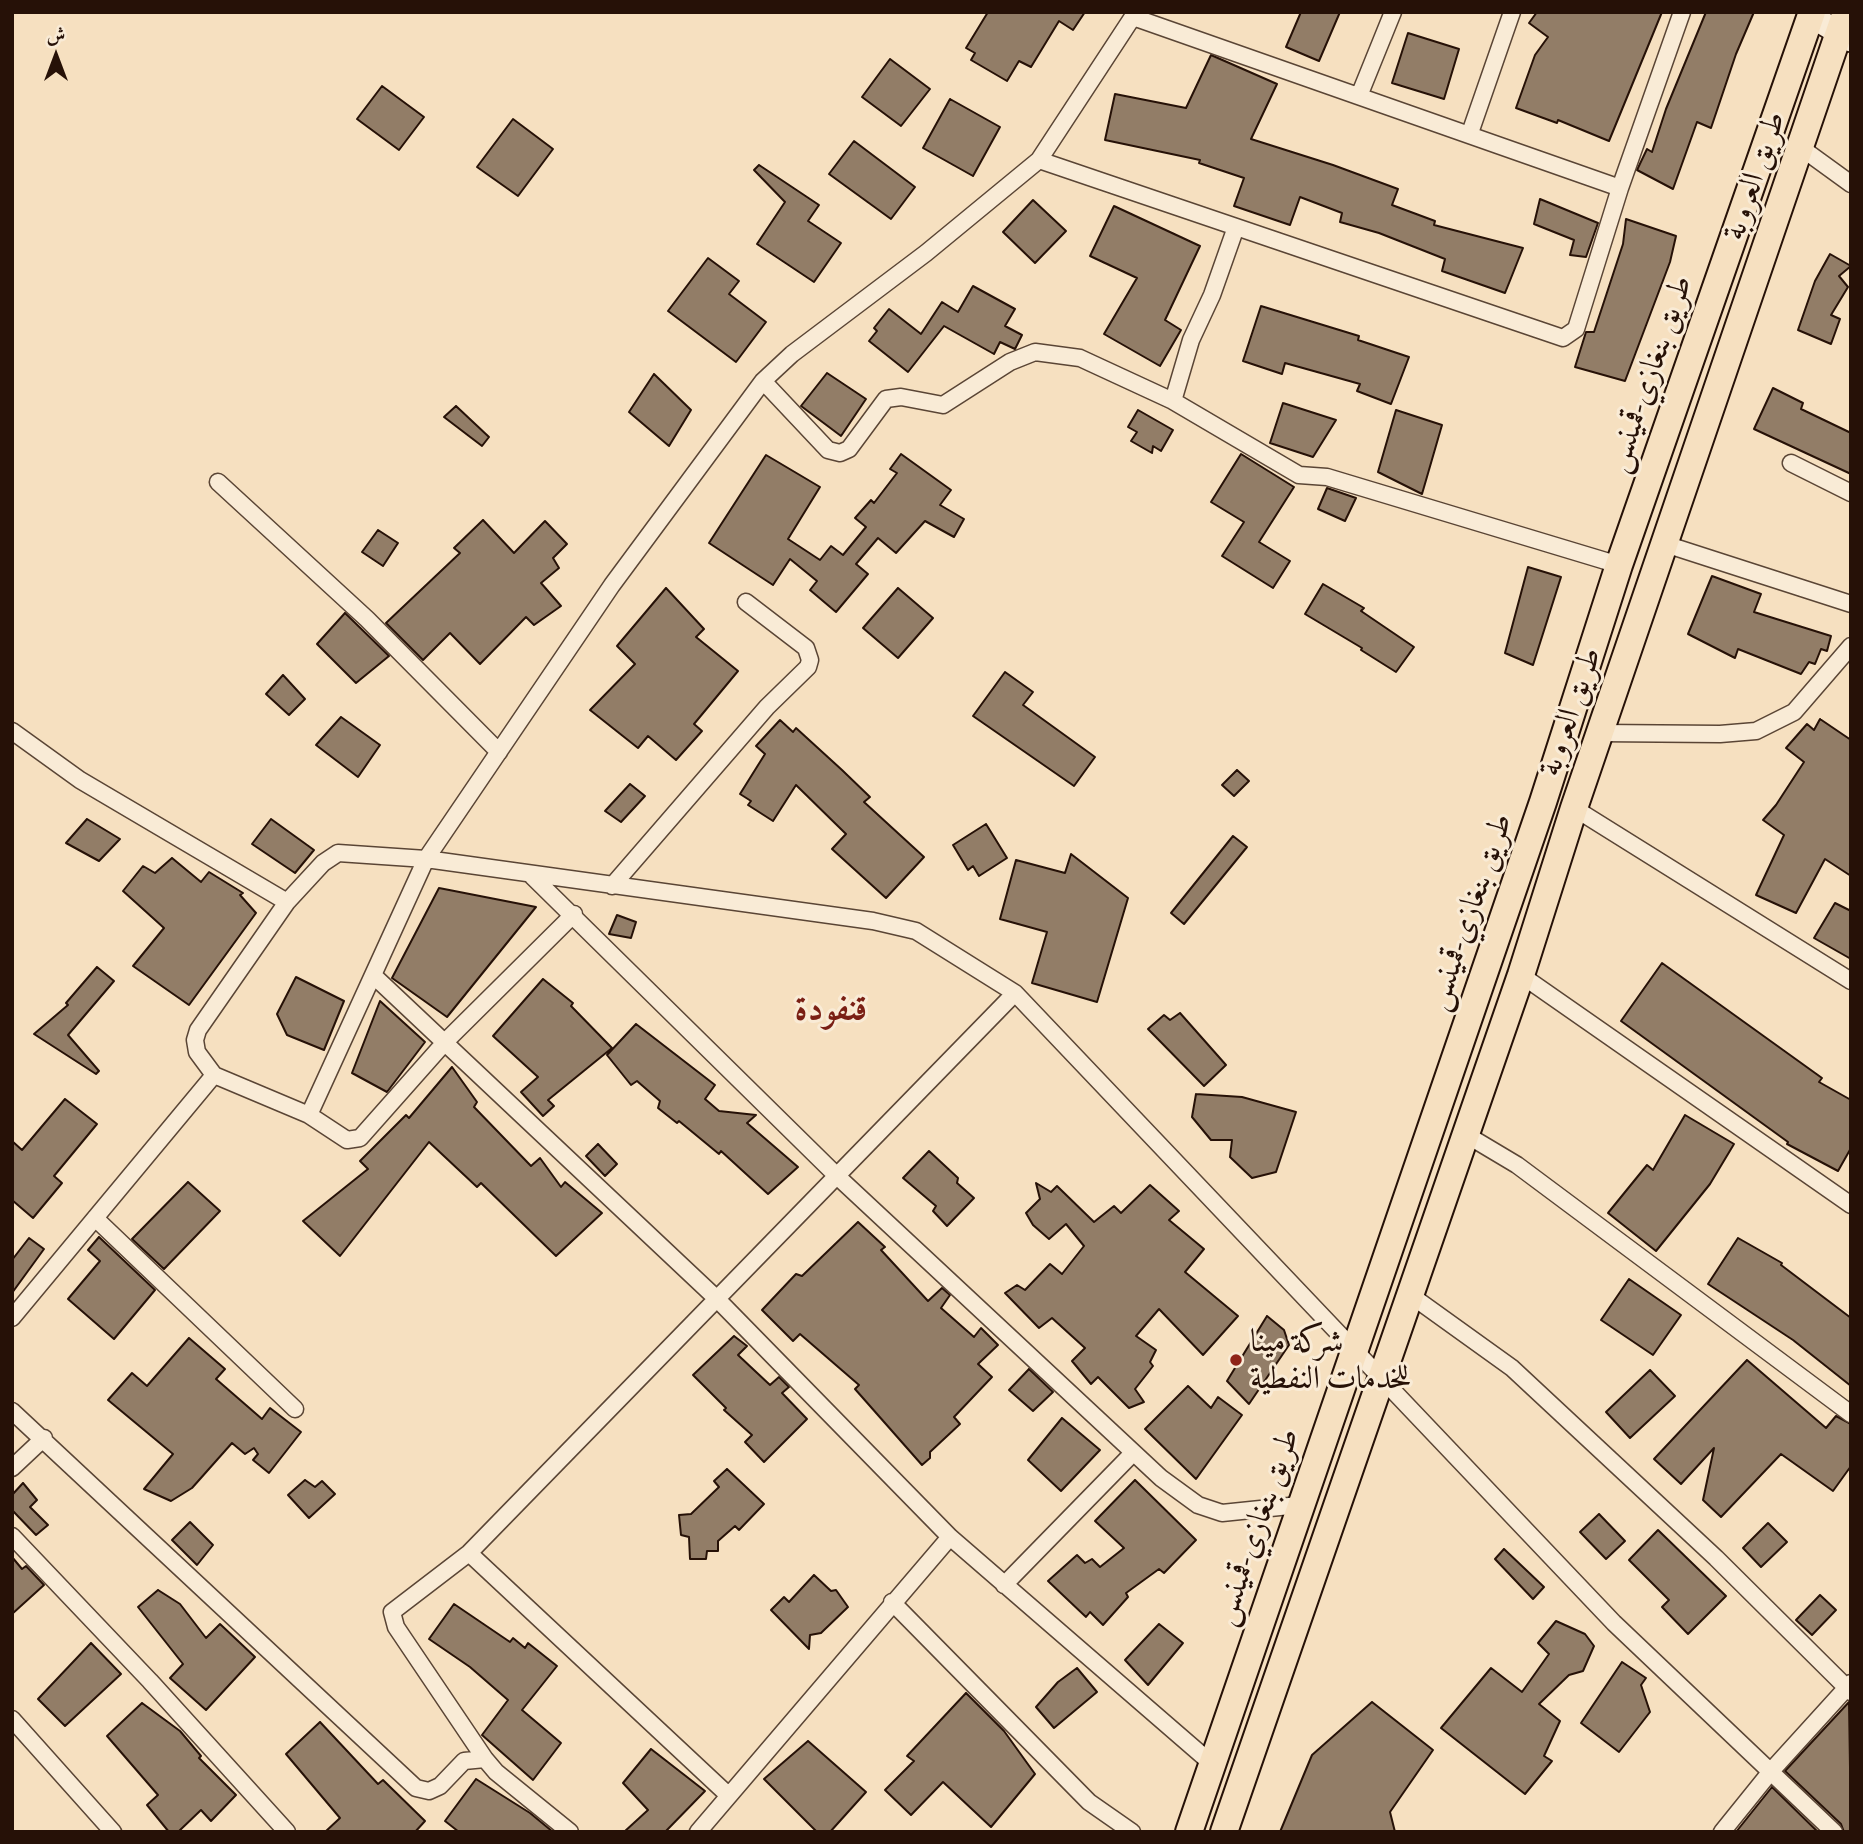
<!DOCTYPE html>
<meta charset="utf-8">
<style>
body{margin:0}
#map{position:relative;width:1863px;height:1844px;overflow:hidden;background:#f6e0c0;font-family:"EB Garamond",Amiri,serif}
canvas{display:block}
.frame{position:absolute;inset:0;border:14px solid #261107;pointer-events:none}
.north{position:absolute;left:21px;top:21px;width:70px;height:70px;-webkit-text-stroke:5px #f9ebd6;paint-order:stroke;rotate:0deg;font-size:19px;font-weight:700;line-height:28px;text-align:center;color:#261107}
.north::after{content:'';display:block;margin:auto;width:24px;height:32px;background:#261107;clip-path:polygon(50% 0,100% 100%,50% 72%,0 100%)}
</style>
<div id="map">
<canvas width="1863" height="1844"></canvas>
<div class="frame"></div>
<div class="north">ش</div>
</div>
<script>
const c = document.querySelector('canvas').getContext('2d');
c.lineJoin = 'round';
function fillPath(path, color) { c.fillStyle = color; c.fill(path, 'evenodd'); }
const toPath = rows => new Path2D(rows.map(r => 'M' + r).join(''));
function trace(path, color, width, dash) { c.strokeStyle = color; c.lineWidth = width; c.lineCap = dash ? 'butt' : 'round'; c.setLineDash(dash || []); c.stroke(path); }
function write(font, color, halo, rows, align = 'center') {
  c.font = font + ' "EB Garamond",Amiri,serif'; c.lineWidth = 6; c.setLineDash([]); c.textBaseline = 'middle'; c.strokeStyle = halo; c.fillStyle = color; for (const [text, x, y, turn = 0] of rows) {
    c.save(); c.translate(x, y); c.rotate((+turn || 0) * Math.PI / 180); c.textAlign = isNaN(turn) ? turn : align; if (halo) c.strokeText(text, 0, 0); c.fillText(text, 0, 0); c.restore();
  }
}
const building = toPath([
 [988,12,1085,12,1073,30,1059,21,1031,67,1019,61,1007,81,971,60,975,53,966,48,988,12],
 [1301,12,1340,12,1319,61,1286,47,1301,12],
 [1537,12,1662,12,1609,141,1558,120,1557,123,1516,108,1535,55,1548,37,1529,23,1537,12],
 [1706,12,1754,12,1736,54,1711,128,1697,122,1673,189,1637,170,1647,149,1652,152,1666,109,1706,12],
 [1408,33,1459,49,1444,99,1392,83,1408,33],
 [1211,55,1277,84,1251,139,1333,165,1398,189,1392,205,1435,221,1434,225,1523,248,1505,293,1442,271,1445,259,1379,233,1340,222,1342,213,1300,197,1290,225,1234,206,1244,178,1199,163,1200,160,1105,140,1115,94,1186,108,1211,55],
 [890,59,930,89,901,126,862,97,890,59],
 [382,86,424,117,399,150,357,119,382,86],
 [950,99,1000,127,973,176,923,148,950,99],
 [513,119,553,149,518,196,477,167,513,119],
 [854,141,915,187,891,219,829,174,854,141],
 [759,165,819,205,808,221,841,243,814,282,757,244,785,202,754,170,759,165],
 [1540,199,1598,223,1586,257,1570,255,1574,240,1534,224,1540,199],
 [1033,200,1066,231,1035,263,1003,232,1033,200],
 [1114,206,1200,246,1165,320,1181,330,1160,366,1104,334,1137,278,1090,256,1114,206],
 [1626,219,1676,236,1670,262,1625,381,1575,367,1586,332,1594,332,1623,244,1626,219],
 [1830,254,1851,266,1839,276,1848,287,1831,315,1840,319,1831,344,1798,330,1815,281,1830,254],
 [708,258,739,281,729,294,766,322,736,362,668,311,708,258],
 [973,286,1015,309,1005,326,1022,335,1015,349,1000,342,994,354,944,326,908,372,869,341,877,331,874,328,889,309,921,334,942,302,958,312,973,286],
 [1261,306,1359,336,1358,340,1409,357,1391,404,1357,391,1360,384,1285,363,1282,374,1243,361,1261,306],
 [827,373,866,399,841,436,801,406,827,373],
 [654,374,691,410,669,446,629,412,654,374],
 [1773,388,1803,403,1801,409,1851,433,1851,474,1754,429,1773,388],
 [1283,403,1336,420,1313,457,1270,443,1283,403],
 [456,406,489,437,482,446,444,417,456,406],
 [1138,410,1173,430,1161,451,1153,446,1152,453,1131,441,1137,432,1128,427,1138,410],
 [1396,410,1442,425,1422,494,1378,472,1396,410],
 [901,454,951,490,940,505,964,519,954,537,925,521,896,553,878,538,856,564,868,574,836,612,810,590,817,581,790,559,773,585,709,543,766,455,820,487,788,539,820,560,831,546,843,555,866,527,855,518,871,500,874,503,897,473,890,469,901,454],
 [1241,454,1294,487,1259,542,1290,561,1273,588,1222,556,1244,522,1211,502,1241,454],
 [1327,488,1356,498,1345,521,1318,509,1327,488],
 [483,520,514,553,545,521,567,544,553,558,559,568,541,583,561,606,534,625,526,617,480,664,450,633,423,660,386,623,460,553,454,548,483,520],
 [378,530,398,543,383,566,362,552,378,530],
 [1528,567,1561,577,1533,665,1505,653,1528,567],
 [1712,576,1761,594,1754,612,1831,636,1827,651,1821,649,1815,664,1809,662,1801,674,1738,649,1735,658,1688,634,1712,576],
 [1323,584,1364,608,1361,611,1414,647,1396,672,1361,650,1362,648,1305,614,1323,584],
 [666,588,704,629,696,637,738,671,694,724,702,731,676,760,648,736,638,748,590,710,635,664,617,646,666,588],
 [898,588,933,618,898,658,863,628,898,588],
 [345,613,389,656,356,683,317,644,345,613],
 [1005,672,1033,692,1023,705,1095,757,1074,786,973,716,1005,672],
 [283,675,305,699,289,715,266,694,283,675],
 [341,717,380,745,358,777,316,745,341,717],
 [1820,719,1851,740,1851,876,1825,859,1796,913,1756,895,1784,835,1763,820,1776,805,1804,762,1786,748,1807,724,1814,730,1820,719],
 [780,720,793,732,796,728,842,770,870,797,864,802,924,857,886,898,832,849,846,834,796,785,773,821,748,805,751,801,740,794,765,754,756,746,780,720],
 [1237,770,1249,781,1234,796,1222,785,1237,770],
 [630,784,645,796,621,822,605,811,630,784],
 [87,819,120,839,99,861,66,843,87,819],
 [271,819,314,850,295,873,252,844,271,819],
 [986,824,1007,858,979,876,973,866,968,870,953,845,986,824],
 [1233,836,1247,847,1184,924,1171,913,1233,836],
 [1071,854,1128,898,1097,1002,1032,983,1047,932,1000,919,1016,860,1065,873,1071,854],
 [172,858,201,882,209,872,243,893,240,895,256,913,189,1005,133,966,164,928,123,891,143,866,155,873,172,858],
 [439,888,536,907,447,1017,392,978,439,888],
 [1835,903,1851,911,1851,959,1814,938,1835,903],
 [617,915,636,922,631,938,609,934,617,915],
 [1662,963,1822,1078,1819,1082,1851,1100,1851,1148,1838,1171,1787,1144,1788,1142,1621,1021,1662,963],
 [97,967,114,981,68,1035,99,1071,96,1074,34,1034,68,1005,66,1003,97,967],
 [296,977,344,1001,324,1050,287,1035,277,1014,296,977],
 [543,979,573,1003,571,1006,612,1048,548,1100,554,1106,543,1116,521,1092,538,1077,493,1036,543,979],
 [380,1001,425,1042,387,1092,352,1073,380,1001],
 [1180,1013,1226,1065,1204,1086,1148,1029,1164,1015,1170,1020,1180,1013],
 [636,1024,715,1085,705,1099,719,1111,756,1115,747,1123,798,1167,768,1194,721,1151,719,1154,679,1121,677,1123,658,1108,660,1101,637,1081,631,1085,607,1055,636,1024],
 [452,1067,477,1102,474,1107,531,1166,540,1158,561,1187,565,1182,602,1213,556,1256,481,1183,477,1187,429,1142,340,1256,303,1221,368,1169,360,1161,406,1115,409,1118,452,1067],
 [1196,1094,1242,1097,1296,1112,1276,1172,1252,1178,1230,1157,1232,1140,1211,1140,1192,1117,1196,1094],
 [65,1099,97,1124,54,1176,62,1183,33,1218,12,1200,12,1141,22,1150,65,1099],
 [1685,1115,1734,1144,1710,1184,1656,1251,1608,1213,1647,1165,1653,1170,1685,1115],
 [598,1144,617,1164,605,1176,586,1156,598,1144],
 [929,1151,958,1178,957,1183,974,1198,947,1226,933,1211,936,1206,903,1178,929,1151],
 [188,1182,220,1211,164,1269,132,1239,188,1182],
 [1036,1183,1051,1192,1057,1186,1094,1222,1114,1206,1121,1213,1150,1185,1179,1211,1169,1220,1204,1249,1185,1272,1238,1316,1203,1355,1159,1309,1136,1336,1156,1350,1150,1362,1153,1366,1135,1389,1144,1402,1129,1408,1098,1377,1091,1384,1072,1361,1085,1348,1052,1318,1039,1328,1005,1293,1017,1285,1025,1290,1050,1264,1062,1274,1084,1246,1066,1224,1049,1239,1033,1225,1026,1213,1040,1199,1036,1183],
 [858,1222,885,1247,881,1250,928,1301,942,1288,950,1295,941,1308,974,1337,981,1328,998,1345,978,1364,992,1377,954,1417,960,1424,930,1452,930,1458,922,1465,855,1389,859,1385,800,1334,793,1341,762,1310,796,1274,802,1276,858,1222],
 [99,1237,155,1290,114,1339,68,1299,100,1261,88,1250,99,1237],
 [29,1238,44,1249,12,1293,12,1260,29,1238],
 [1738,1238,1782,1263,1781,1265,1851,1318,1851,1386,1793,1340,1708,1284,1738,1238],
 [1629,1279,1681,1315,1653,1355,1601,1320,1629,1279],
 [1267,1316,1284,1330,1289,1345,1249,1404,1227,1381,1267,1316],
 [734,1336,747,1346,738,1355,770,1385,779,1377,789,1387,782,1393,807,1419,764,1462,745,1442,752,1435,724,1410,726,1408,693,1375,734,1336],
 [189,1338,225,1369,216,1379,262,1419,270,1408,301,1432,269,1473,253,1460,258,1454,254,1448,245,1454,232,1443,192,1488,171,1501,144,1489,173,1454,108,1400,132,1373,147,1386,189,1338],
 [1747,1360,1826,1428,1836,1416,1851,1424,1851,1466,1833,1491,1781,1454,1721,1517,1703,1500,1714,1448,1681,1484,1654,1459,1747,1360],
 [1029,1369,1053,1392,1033,1411,1009,1390,1029,1369],
 [1650,1370,1675,1396,1630,1438,1606,1412,1650,1370],
 [1188,1386,1211,1408,1218,1397,1242,1415,1196,1479,1145,1429,1188,1386],
 [1062,1418,1100,1450,1061,1491,1028,1460,1062,1418],
 [727,1469,764,1504,739,1530,735,1526,718,1541,718,1551,707,1551,706,1559,690,1559,689,1537,681,1535,679,1515,691,1514,719,1487,714,1481,727,1469],
 [305,1480,315,1487,322,1481,335,1494,309,1518,288,1495,305,1480],
 [1135,1480,1196,1540,1164,1573,1159,1569,1126,1593,1128,1597,1103,1625,1090,1612,1086,1617,1048,1581,1077,1555,1085,1563,1092,1559,1100,1567,1124,1548,1095,1521,1135,1480],
 [23,1483,37,1500,30,1507,48,1525,36,1535,12,1510,12,1495,23,1483],
 [1599,1514,1625,1541,1606,1559,1580,1532,1599,1514],
 [190,1522,213,1545,197,1565,172,1540,190,1522],
 [1768,1523,1787,1542,1761,1567,1743,1548,1768,1523],
 [1658,1530,1726,1596,1688,1634,1662,1607,1669,1600,1629,1560,1658,1530],
 [1504,1549,1544,1587,1533,1599,1495,1559,1504,1549],
 [12,1557,22,1569,26,1566,44,1585,12,1614,12,1557],
 [814,1575,831,1591,836,1590,848,1607,821,1633,810,1635,809,1649,771,1610,784,1597,789,1602,814,1575],
 [158,1590,180,1604,206,1638,220,1624,255,1657,206,1710,170,1678,183,1664,138,1607,158,1590],
 [1820,1595,1836,1610,1812,1635,1796,1620,1820,1595],
 [454,1604,510,1642,513,1638,525,1648,528,1643,557,1666,522,1710,561,1743,533,1780,482,1735,508,1700,470,1667,429,1639,454,1604],
 [1556,1621,1585,1634,1594,1646,1583,1671,1569,1675,1539,1704,1560,1721,1544,1756,1552,1761,1525,1794,1441,1728,1491,1668,1522,1692,1549,1654,1538,1643,1556,1621],
 [1159,1624,1183,1643,1148,1685,1125,1660,1159,1624],
 [91,1643,121,1674,65,1726,38,1699,91,1643],
 [1622,1662,1646,1678,1641,1685,1650,1712,1619,1752,1581,1723,1622,1662],
 [1077,1668,1097,1692,1054,1728,1036,1707,1058,1682,1077,1668],
 [966,1693,1004,1731,1035,1774,991,1827,943,1782,911,1815,885,1790,914,1761,907,1756,966,1693],
 [1372,1702,1433,1750,1390,1812,1395,1832,1280,1832,1312,1755,1372,1702],
 [1849,1702,1851,1832,1844,1832,1841,1824,1785,1771,1849,1702],
 [142,1703,180,1731,201,1756,199,1758,236,1795,211,1821,201,1810,178,1832,169,1832,147,1805,158,1795,107,1736,142,1703],
 [320,1722,378,1784,383,1780,425,1821,415,1832,325,1832,340,1818,286,1754,320,1722],
 [808,1741,866,1792,830,1832,817,1832,764,1779,808,1741],
 [651,1749,705,1791,665,1832,624,1832,648,1810,623,1783,651,1749],
 [476,1779,530,1813,553,1832,459,1832,445,1821,476,1779],
 [1772,1787,1818,1832,1736,1832,1772,1787]
]);
const minor = toPath([
 [1136,12,1039,160,926,253,792,354,763,381,612,585,426,859,309,1115,214,1075,197,1052,195,1040,198,1030,287,902,323,863,338,853,426,859,873,921,916,931,1015,993,1614,1623,1834,1832],
 [1133,17,1620,188],
 [1359,96,1393,12],
 [1470,133,1512,12],
 [1800,147,1851,184],
 [1039,160,1563,338,1576,329,1620,188,1682,12],
 [763,381,828,450,840,453,849,449,886,399,901,397,943,405,1010,362,1035,352,1080,358,1173,401,1299,475,1327,477,1619,565],
 [1173,401,1191,340,1212,295,1236,227],
 [1791,463,1851,493],
 [218,482,367,619,499,752],
 [1665,544,1851,604],
 [12,731,80,780,287,902],
 [1599,733,1720,734,1756,731,1794,712,1851,646],
 [1574,808,1851,981],
 [532,876,838,1177,1161,1478,1198,1505,1222,1513,1299,1505],
 [612,886,767,707,808,667,810,660,806,648,746,602],
 [1521,975,1851,1205],
 [374,976,717,1299,950,1537,1211,1763],
 [309,1115,347,1140,360,1138,446,1041,574,914],
 [1465,1134,1517,1165,1851,1414],
 [95,1218,295,1409],
 [1409,1294,1512,1368,1716,1558,1851,1692],
 [12,1318,214,1075],
 [12,1411,416,1788,429,1791,440,1786,464,1761,485,1759,496,1772,570,1832],
 [12,1468,44,1438],
 [12,1536,150,1681,287,1832],
 [469,1553,727,1794],
 [1004,1585,1132,1454],
 [892,1602,1089,1802,1132,1832],
 [12,1719,113,1832],
 [485,1759,396,1627,392,1612,469,1553,1015,993],
 [698,1832,950,1537],
 [1722,1832,1772,1770,1851,1683]
]);
const secondary = toPath([
 [1811,16,1851,40]
]);
const primary = toPath([
 [1189,1832,1543,802,1619,565,1812,12],
 [1224,1832,1521,975,1574,808,1846,12]
]);
const markers = [
 [1236,1360,7,"#8f2418"]
];
const streetNames = [
 ["طريق العروبة",1755,176,-71],
 ["طريق بنغازي-قمينس",1650,374,-71],
 ["طريق العروبة",1571,712,-71],
 ["طريق بنغازي-قمينس",1470,912,-71],
 ["طريق بنغازي-قمينس",1257,1527,-71]
];
const poiNames = [
 ["شركة مينا",1250,1342],
 ["للخدمات النفطية",1250,1379]
];
const quarterNames = [
 ["قنفودة",831,1009]
];
fillPath(building, '#927d67');
trace(building, '#261107', 2);
trace(minor, '#5a4535', 19);
trace(secondary, '#261107', 26);
trace(primary, '#261107', 30);
trace(minor, '#f9ebd6', 16);
trace(secondary, '#f9ebd6', 23);
trace(primary, '#f6e0c0', 26);
for (const [x, y, r, color] of markers) { const dot = new Path2D(); dot.arc(x, y, r, 0, 2 * Math.PI); c.fillStyle = color; c.fill(dot); trace(dot, '#f9ebd6', 2.5); }
write('32px', '#261107', '#f9ebd6', streetNames);
write('32px', '#261107', '#f9ebd6', poiNames, 'left');
write('bold 35px', '#7a1f14', '#f9ebd6', quarterNames);
</script>
